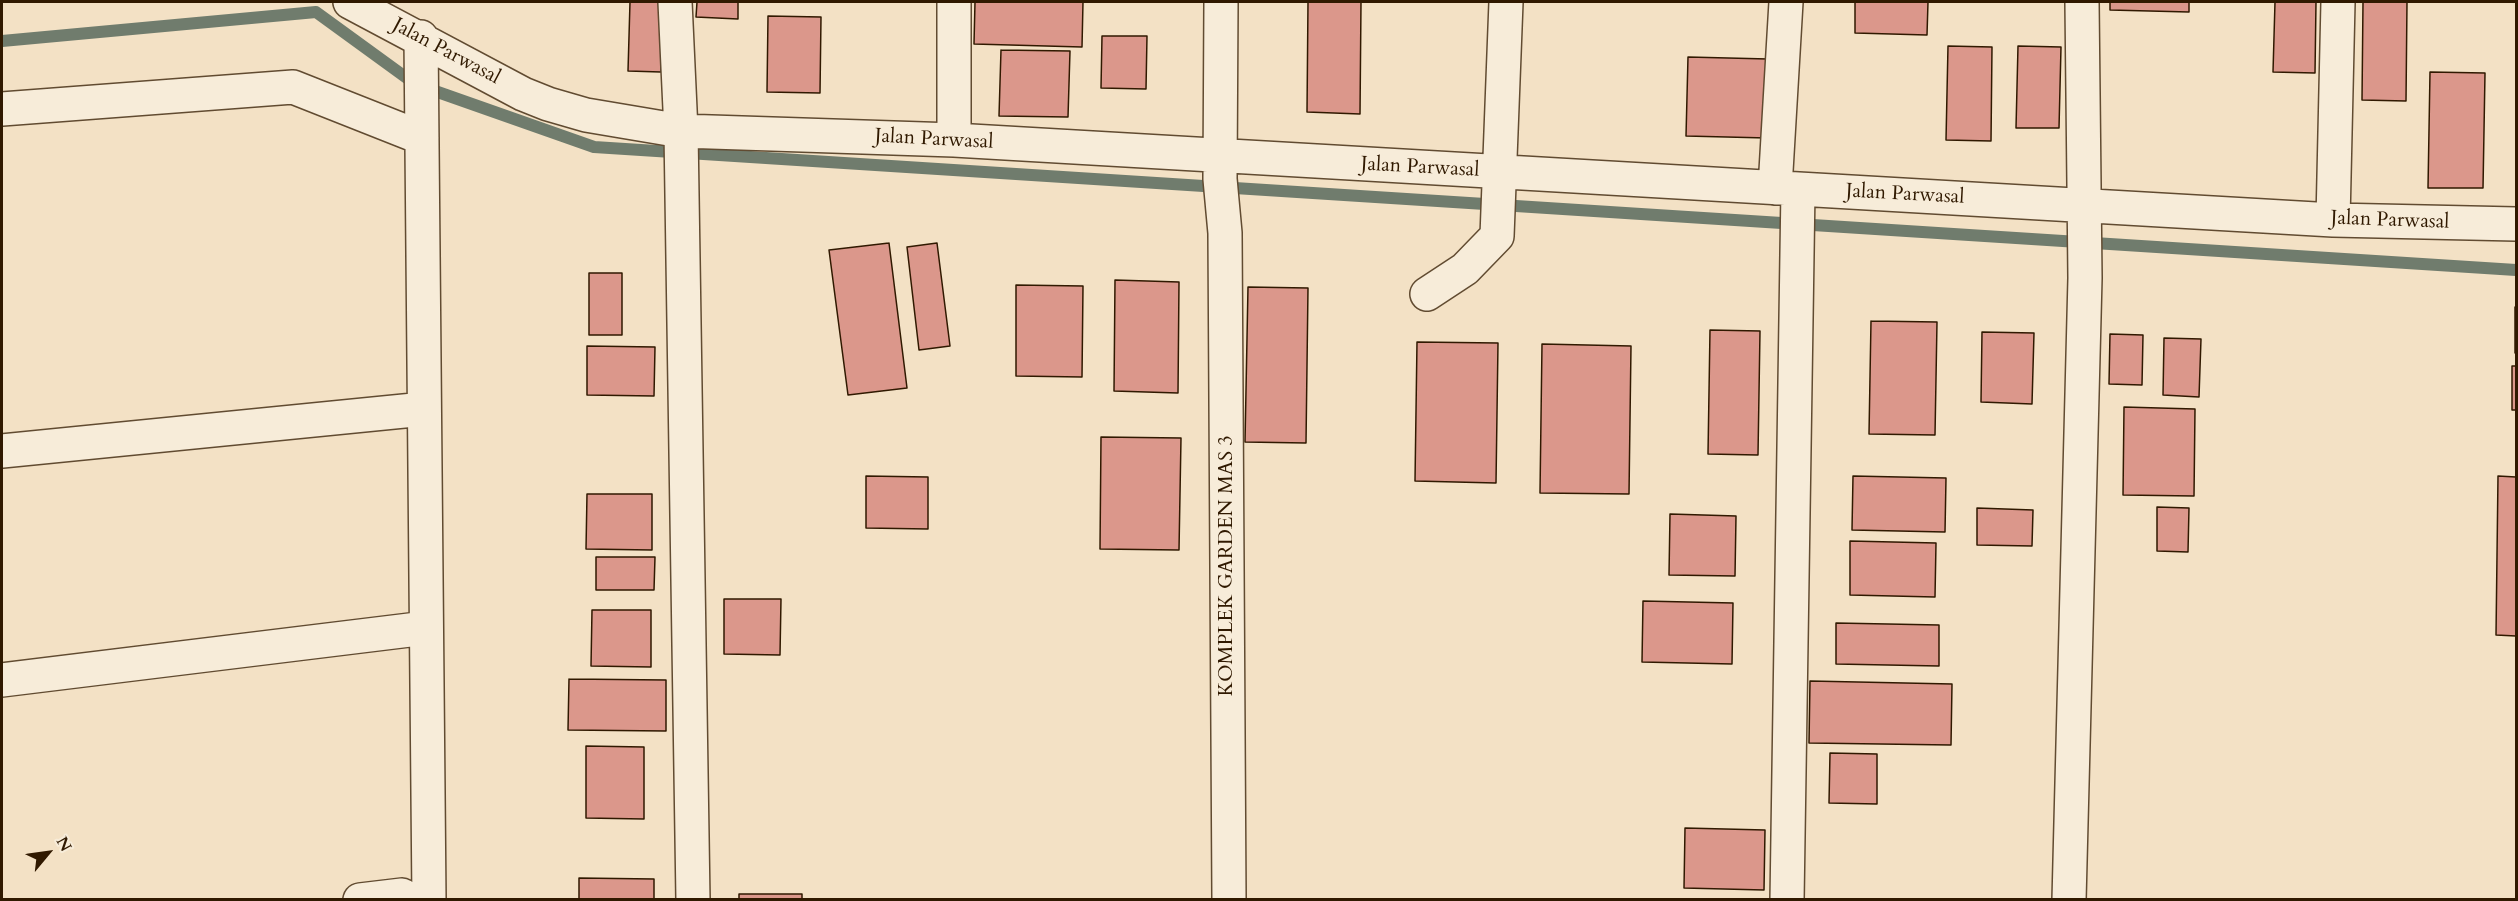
<!DOCTYPE html>
<style>
body{margin:0}
#map{position:relative;width:2518px;height:901px;overflow:hidden;background:#f3e1c5;font-family:Cardo,serif}
canvas{display:block}
.frame{position:absolute;inset:0;border:3px solid #301900;pointer-events:none}
.north{position:absolute;left:18px;top:823px;width:60px;height:60px;-webkit-text-stroke:4px #f7ecd9;paint-order:stroke;rotate:61deg;font-size:16px;font-weight:700;line-height:24px;text-align:center;color:#301900}
.north::after{content:'';display:block;margin:auto;width:21px;height:27px;background:#301900;clip-path:polygon(50% 0,100% 100%,50% 72%,0 100%)}
</style>
<div id="map">
<canvas width="2518" height="901"></canvas>
<div class="frame"></div>
<div class="north">N</div>
</div>
<script>
const c = document.querySelector('canvas').getContext('2d');
c.lineJoin = 'round';
const toPath = rows => new Path2D(rows.map(r => 'M' + r).join(''));
function trace(path, color, width, dash) { c.strokeStyle = color; c.lineWidth = width; c.lineCap = dash ? 'butt' : 'round'; c.setLineDash(dash || []); c.stroke(path); }
function fillPath(path, color) { c.fillStyle = color; c.fill(path, 'evenodd'); }
function write(font, color, halo, rows, align = 'center') {
  c.font = font + ' Cardo,serif'; c.lineWidth = 5; c.setLineDash([]); c.textBaseline = 'middle'; c.strokeStyle = halo; c.fillStyle = color; for (const [text, x, y, turn = 0] of rows) {
    c.save(); c.translate(x, y); c.rotate((+turn || 0) * Math.PI / 180); c.textAlign = isNaN(turn) ? turn : align; if (halo) c.strokeText(text, 0, 0); c.fillText(text, 0, 0); c.restore();
  }
}
const stream = toPath([
 [2,41,316,12,415,84,594,147,2516,270]
]);
const building = toPath([
 [630,2,662,2,661,72,628,71,630,2],
 [697,2,738,2,738,19,696,17,697,2],
 [975,2,1083,2,1082,47,974,44,975,2],
 [1308,2,1361,2,1360,114,1307,112,1308,2],
 [1855,2,1928,2,1927,35,1855,33,1855,2],
 [2110,2,2189,2,2189,12,2110,10,2110,2],
 [2275,2,2316,2,2315,73,2273,72,2275,2],
 [2363,2,2407,2,2406,101,2362,100,2363,2],
 [768,16,821,17,820,93,767,92,768,16],
 [1102,36,1147,36,1146,89,1101,88,1102,36],
 [1948,46,1992,47,1991,141,1946,140,1948,46],
 [2018,46,2061,47,2059,128,2016,128,2018,46],
 [1001,50,1070,51,1068,117,999,116,1001,50],
 [1688,57,1768,59,1767,138,1686,136,1688,57],
 [2430,72,2485,73,2483,188,2428,188,2430,72],
 [889,243,907,388,848,395,829,250,889,243],
 [937,243,950,346,919,350,907,247,937,243],
 [589,273,622,273,622,335,589,335,589,273],
 [1115,280,1179,282,1178,393,1114,391,1115,280],
 [1016,285,1083,286,1082,377,1016,376,1016,285],
 [1248,287,1308,288,1306,443,1245,442,1248,287],
 [2515,307,2516,307,2516,353,2515,353,2515,307],
 [1871,321,1937,322,1935,435,1869,434,1871,321],
 [1710,330,1760,331,1758,455,1708,454,1710,330],
 [1982,332,2034,333,2032,404,1981,402,1982,332],
 [2110,334,2143,335,2142,385,2109,384,2110,334],
 [2164,338,2201,339,2199,397,2163,395,2164,338],
 [1417,342,1498,343,1496,483,1415,481,1417,342],
 [1542,344,1631,346,1629,494,1540,493,1542,344],
 [587,346,655,347,654,396,587,395,587,346],
 [2512,366,2516,366,2516,410,2512,410,2512,366],
 [2124,407,2195,409,2194,496,2123,495,2124,407],
 [1101,437,1181,438,1179,550,1100,549,1101,437],
 [866,476,928,477,928,529,866,528,866,476],
 [1853,476,1946,478,1945,532,1852,530,1853,476],
 [2498,476,2516,477,2516,636,2496,635,2498,476],
 [587,494,652,494,652,550,586,549,587,494],
 [2157,507,2189,508,2188,552,2157,551,2157,507],
 [1977,508,2033,510,2032,546,1977,545,1977,508],
 [1670,514,1736,516,1735,576,1669,575,1670,514],
 [1850,541,1936,543,1935,597,1850,595,1850,541],
 [596,557,655,557,654,590,596,590,596,557],
 [724,599,781,599,780,655,724,654,724,599],
 [1643,601,1733,603,1732,664,1642,662,1643,601],
 [592,610,651,610,651,667,591,666,592,610],
 [1836,623,1939,625,1939,666,1836,664,1836,623],
 [569,679,666,680,666,731,568,730,569,679],
 [1810,681,1952,684,1951,745,1809,743,1810,681],
 [586,746,644,747,644,819,586,818,586,746],
 [1830,753,1877,754,1877,804,1829,803,1830,753],
 [1685,828,1765,830,1764,890,1684,888,1685,828],
 [579,878,654,879,654,900,579,900,579,878],
 [739,894,802,894,802,900,739,900,739,894]
]);
const minor = toPath([
 [350,2,523,94,548,104,586,115,681,131,954,140,2333,220,2516,224],
 [675,2,681,131,693,900],
 [1221,2,1220,179,1225,233,1229,900],
 [421,37,429,900],
 [2,109,293,87,422,138],
 [954,140,954,2],
 [1775,188,1786,2],
 [2333,220,2338,2],
 [1427,294,1465,269,1497,236,1506,2],
 [2,451,424,409],
 [2,680,426,628],
 [360,900,402,895,410,900],
 [1787,900,1798,189],
 [2069,900,2085,278,2082,2]
]);
const streetNames = [
 ["Jalan Parwasal",446,52,28],
 ["Jalan Parwasal",934,140,3],
 ["Jalan Parwasal",1420,168,3],
 ["Jalan Parwasal",1905,195,3],
 ["Jalan Parwasal",2390,221,2],
 ["KOMPLEK GARDEN MAS 3",1227,566,-90]
];
trace(stream, '#707c6d', 12);
fillPath(building, '#db978b');
trace(building, '#301900', 1.5);
trace(minor, '#614b31', 36);
trace(minor, '#f7ecd9', 33);
write('20px', '#301900', '#f7ecd9', streetNames);
</script>
